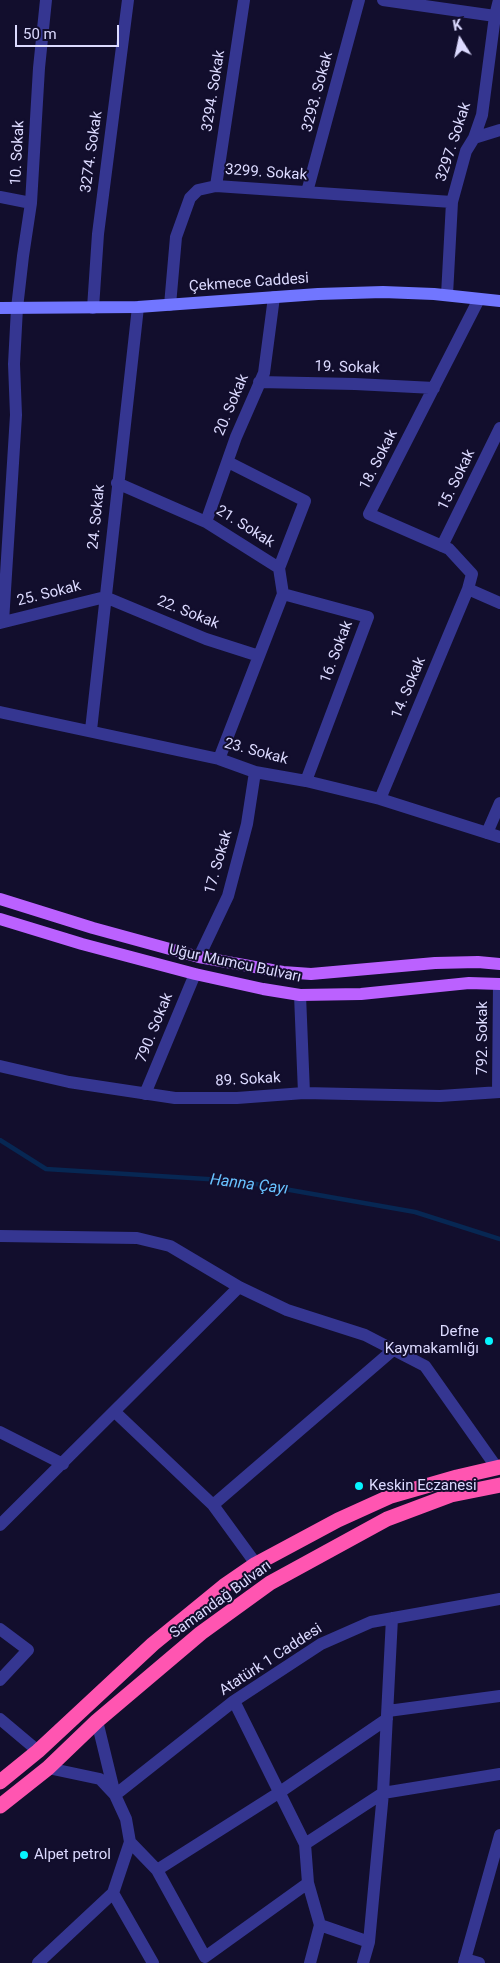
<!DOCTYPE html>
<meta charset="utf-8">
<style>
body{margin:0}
#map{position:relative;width:500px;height:1963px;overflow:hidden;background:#120e2d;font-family:Roboto,sans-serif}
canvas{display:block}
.north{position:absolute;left:435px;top:15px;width:50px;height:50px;-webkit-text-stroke:4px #120e2d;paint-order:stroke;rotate:350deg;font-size:14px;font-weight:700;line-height:20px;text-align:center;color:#dcdaff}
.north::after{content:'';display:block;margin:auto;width:18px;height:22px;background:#dcdaff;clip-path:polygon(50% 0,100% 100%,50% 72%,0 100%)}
.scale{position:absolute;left:15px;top:25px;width:104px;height:22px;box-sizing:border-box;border:2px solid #dcdaff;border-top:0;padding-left:6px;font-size:15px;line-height:18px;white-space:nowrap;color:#dcdaff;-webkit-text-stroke:4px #120e2d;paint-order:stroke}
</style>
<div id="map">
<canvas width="500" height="1963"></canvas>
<div class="north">K</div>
<div class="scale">50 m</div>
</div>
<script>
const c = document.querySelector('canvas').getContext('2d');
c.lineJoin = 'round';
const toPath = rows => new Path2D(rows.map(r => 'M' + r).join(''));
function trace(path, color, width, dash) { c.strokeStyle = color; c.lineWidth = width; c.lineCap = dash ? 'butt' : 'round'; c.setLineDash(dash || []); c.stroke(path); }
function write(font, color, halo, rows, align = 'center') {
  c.font = font + ' Roboto,sans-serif'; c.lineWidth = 4; c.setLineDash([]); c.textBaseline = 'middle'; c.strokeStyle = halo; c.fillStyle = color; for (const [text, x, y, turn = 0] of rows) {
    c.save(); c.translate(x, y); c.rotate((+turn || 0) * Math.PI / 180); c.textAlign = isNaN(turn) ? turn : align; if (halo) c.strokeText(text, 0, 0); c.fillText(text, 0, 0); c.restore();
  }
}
const stream = toPath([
 [0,1140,46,1169,239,1181,415,1212,500,1239]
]);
const street = toPath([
 [383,0,495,16],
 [474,138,500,130],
 [216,186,244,0],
 [307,192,359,0],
 [0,197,31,203],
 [447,295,452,202,466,151,474,138,482,115,495,16,499,0],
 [170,305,176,237,190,198,198,190,216,186,452,202],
 [93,308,98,234,128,0],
 [259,382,355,384,434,388],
 [228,462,305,501,279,568],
 [117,483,206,522,279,568,283,594,219,759],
 [206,522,236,437,264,373,274,297],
 [442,546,500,428],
 [468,589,500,603],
 [283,594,368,617,306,781],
 [3,622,16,415,14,364,17,308,23,256,31,203,39,68,46,0],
 [0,623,105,597,206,639,259,656],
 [0,712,219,759,255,772,306,781,380,799,500,837],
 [91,730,138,307],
 [380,799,468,589,472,574,449,549,369,514,479,299],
 [487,833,500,803],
 [199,957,228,896,247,824,255,772],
 [300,995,304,1093],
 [0,1066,69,1082,175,1098,237,1098,304,1093,440,1096,500,1092],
 [498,1092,499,984],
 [145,1094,195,974],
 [0,1236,137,1238,170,1246,239,1287,287,1310,365,1335,425,1366,497,1468],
 [115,1412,213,1505,256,1564],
 [0,1432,63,1464],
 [213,1505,393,1350],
 [0,1525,239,1287],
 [0,1629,28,1650,0,1680],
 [234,1701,305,1844,308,1883,320,1925,310,1963],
 [388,1711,500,1696],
 [0,1719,38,1751],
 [97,1721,115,1795,234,1701,321,1644,371,1622,500,1599],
 [130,1842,157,1870,205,1957,308,1883],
 [305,1844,383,1793,500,1774],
 [157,1870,280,1792,387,1719],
 [113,1893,153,1963],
 [320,1925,369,1942],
 [465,1959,479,1963],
 [38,1963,113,1893,130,1842,126,1819,115,1795,100,1779,48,1768],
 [363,1963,369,1942,383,1793,392,1618],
 [464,1963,500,1835]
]);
const secondary = toPath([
 [0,308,138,307,318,294,383,292,434,294,500,301]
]);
const primary = toPath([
 [0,899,93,928,199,957,283,972,311,974,435,963,478,962,500,964],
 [0,919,82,944,195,974,263,989,300,995,361,994,469,983,500,984]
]);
const highway = toPath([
 [0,1782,38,1751,153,1644,224,1586,256,1564,338,1520,391,1496,457,1477,500,1467],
 [0,1806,48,1768,97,1721,201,1633,270,1583,387,1519,451,1495,500,1485]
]);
const markers = [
 [489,1341,5,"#06f5ff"],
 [359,1486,5,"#06f5ff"],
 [24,1855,5,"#06f5ff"]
];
const streetNames = [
 ["3294. Sokak",214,91,-81],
 ["3293. Sokak",318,92,-75],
 ["3297. Sokak",454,142,-72],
 ["3274. Sokak",92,152,-82],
 ["10. Sokak",18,153,-87],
 ["3299. Sokak",266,173,4],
 ["Çekmece Caddesi",249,283,-4],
 ["19. Sokak",347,368,2],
 ["20. Sokak",232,405,-67],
 ["18. Sokak",379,460,-63],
 ["15. Sokak",457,480,-64],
 ["24. Sokak",97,517,-84],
 ["21. Sokak",245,527,32],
 ["25. Sokak",49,594,-14],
 ["22. Sokak",188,613,22],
 ["16. Sokak",337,652,-69],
 ["14. Sokak",409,688,-67],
 ["23. Sokak",256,752,15],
 ["17. Sokak",219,862,-74],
 ["Uğur Mumcu Bulvarı",235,964,12],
 ["790. Sokak",155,1028,-68],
 ["792. Sokak",483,1038,-90],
 ["89. Sokak",248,1080,-3],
 ["Samandağ Bulvarı",221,1600,-36],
 ["Atatürk 1 Caddesi",271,1660,-33]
];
const poiNames = [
 ["Defne",479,1332,"right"],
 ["Kaymakamlığı",479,1349,"right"],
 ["Keskin Eczanesi",369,1486],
 ["Alpet petrol",34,1855]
];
const waterNames = [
 ["Hanna Çayı",249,1185,7]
];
trace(stream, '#072753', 4.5);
trace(street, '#353691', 12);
trace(secondary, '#7176ff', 12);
trace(primary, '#bb61ff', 12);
trace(highway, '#ff55b1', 15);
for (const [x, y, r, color] of markers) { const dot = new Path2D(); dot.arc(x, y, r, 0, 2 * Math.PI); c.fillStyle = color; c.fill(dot); trace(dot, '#120e2d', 2); }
write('15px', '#dcdaff', '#120e2d', streetNames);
write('15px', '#dcdaff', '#120e2d', poiNames, 'left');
write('italic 16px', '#68c2ff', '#120e2d', waterNames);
</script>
